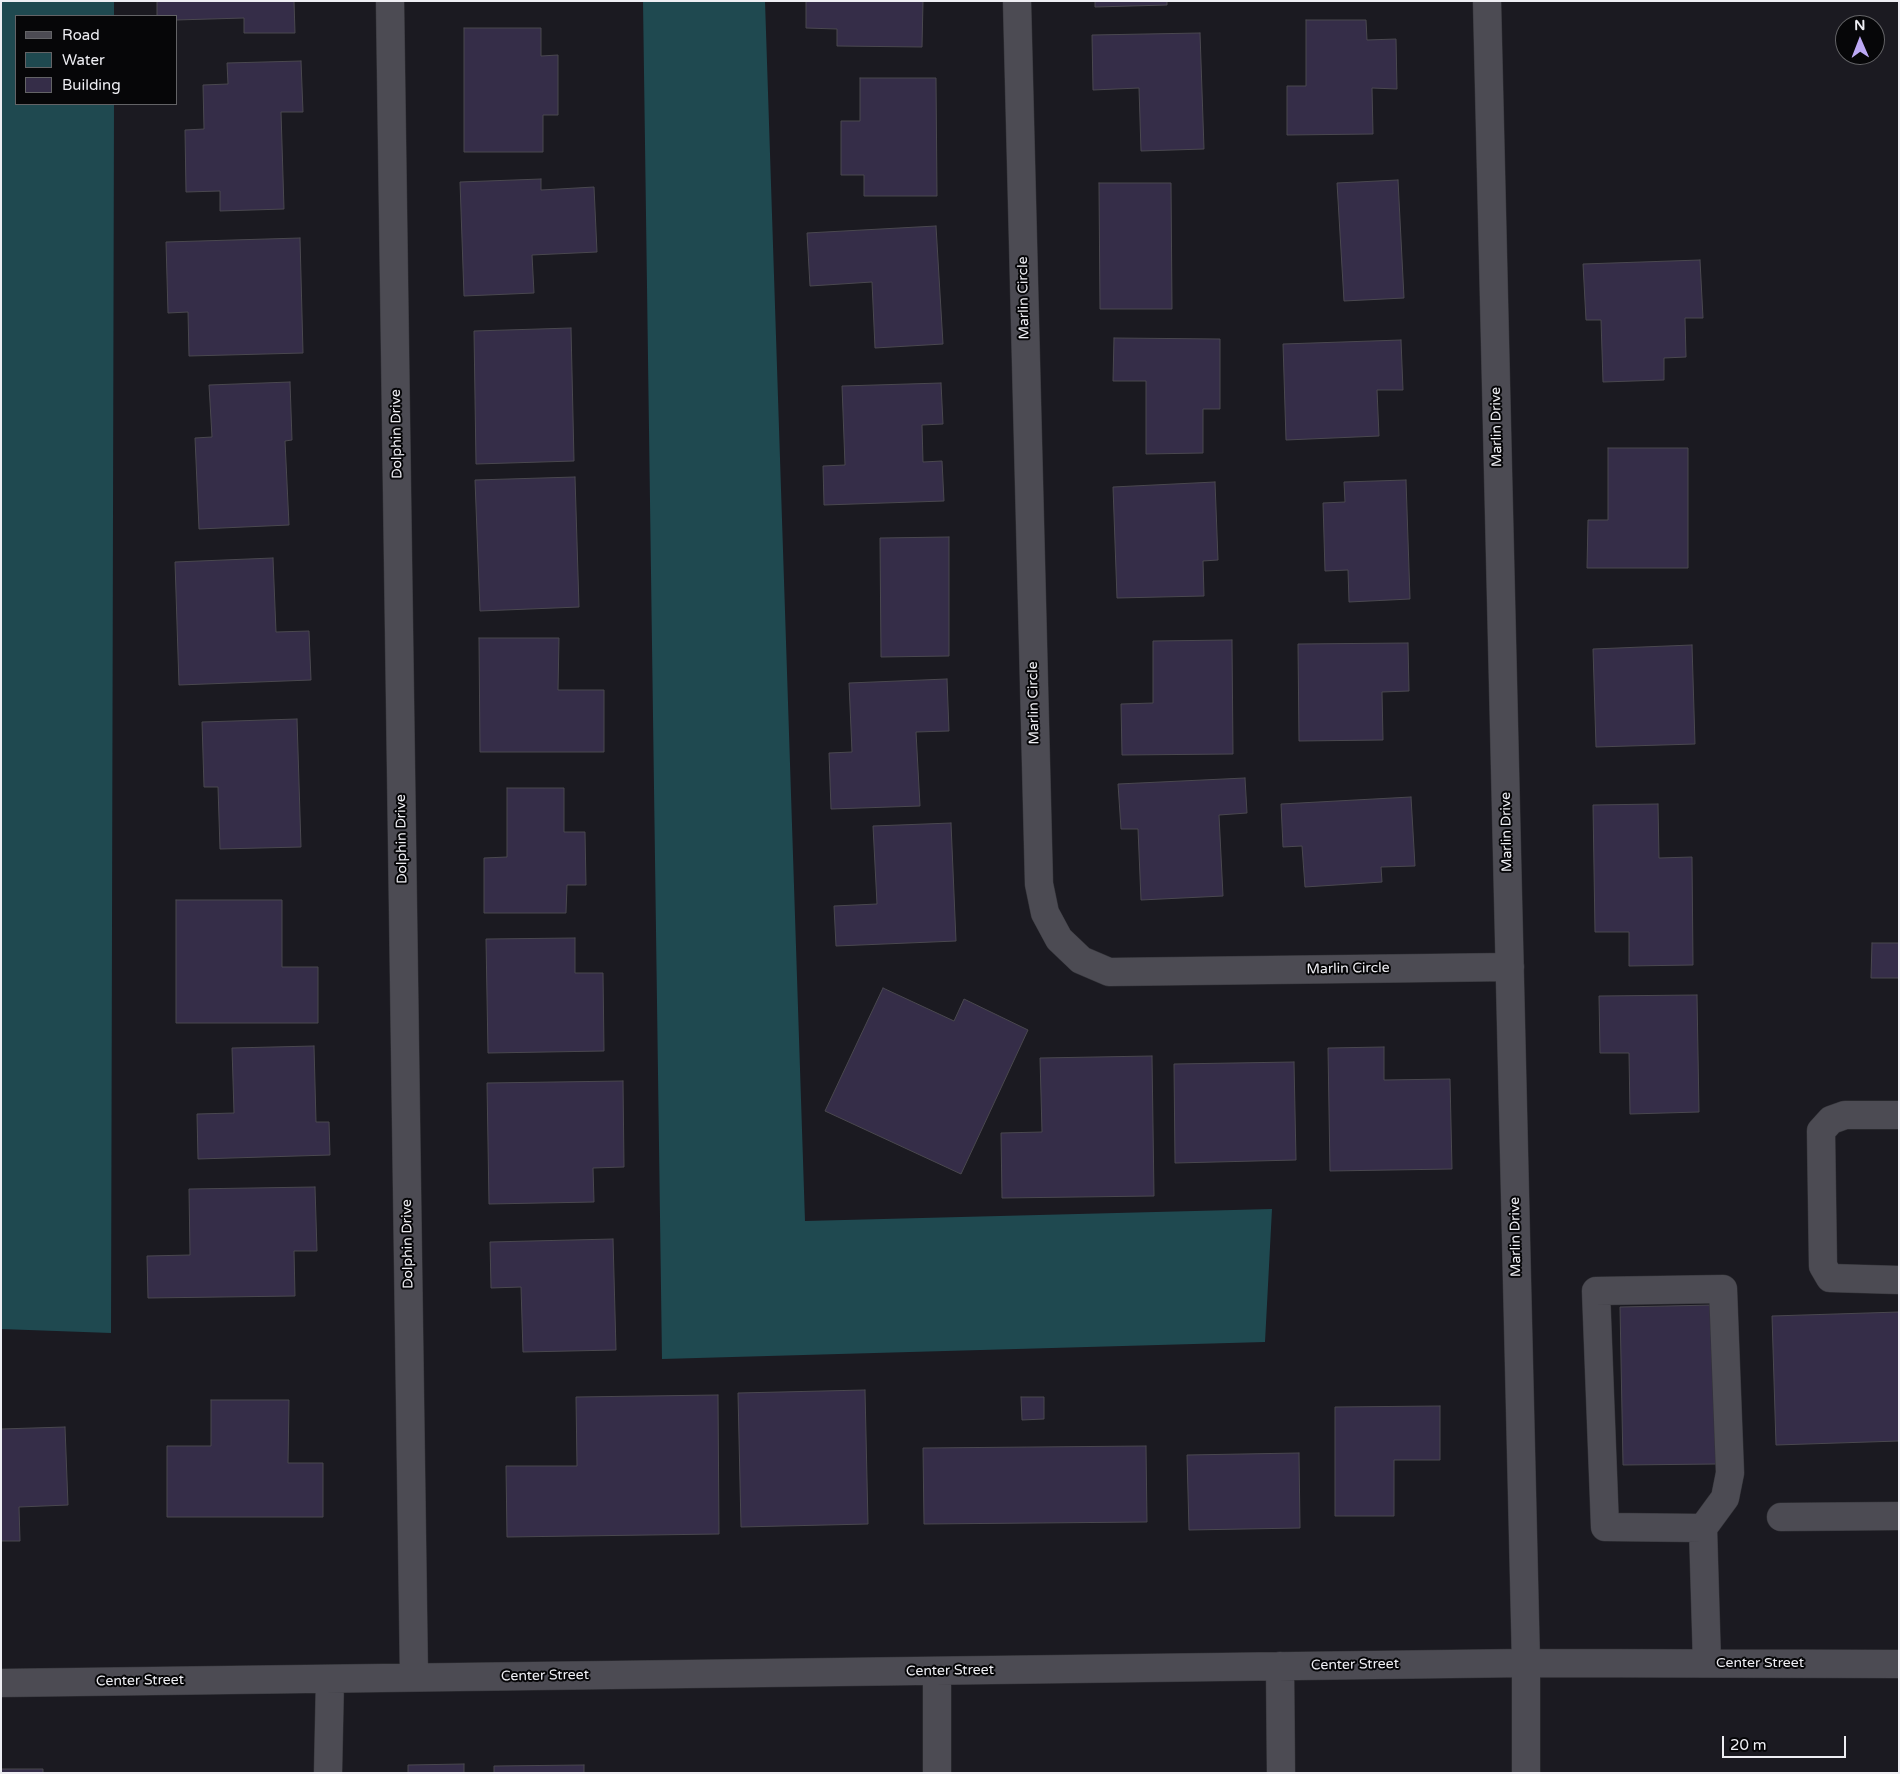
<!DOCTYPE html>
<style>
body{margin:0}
#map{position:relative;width:1900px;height:1774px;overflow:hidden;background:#1b1a21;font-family:"Varela Round",sans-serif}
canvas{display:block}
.frame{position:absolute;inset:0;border:2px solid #eeeef3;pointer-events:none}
.legend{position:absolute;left:15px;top:15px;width:162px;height:90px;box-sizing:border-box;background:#060608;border:1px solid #636366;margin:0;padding:6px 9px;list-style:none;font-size:15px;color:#eeeef3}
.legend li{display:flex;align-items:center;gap:10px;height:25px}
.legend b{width:25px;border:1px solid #636366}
.north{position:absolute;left:1835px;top:15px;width:50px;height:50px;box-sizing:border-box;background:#060608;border:1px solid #636366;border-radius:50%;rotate:359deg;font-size:14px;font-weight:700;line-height:20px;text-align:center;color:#eeeef3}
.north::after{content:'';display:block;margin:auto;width:18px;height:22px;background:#bda9f5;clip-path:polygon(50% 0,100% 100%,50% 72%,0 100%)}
.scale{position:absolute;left:1722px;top:1736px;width:124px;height:22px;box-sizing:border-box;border:2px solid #eeeef3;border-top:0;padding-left:6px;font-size:15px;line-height:18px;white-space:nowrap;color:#eeeef3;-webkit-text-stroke:4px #060608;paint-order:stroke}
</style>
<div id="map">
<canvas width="1900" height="1774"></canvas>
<div class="frame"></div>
<ul class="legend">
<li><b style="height:6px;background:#4c4b53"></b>Road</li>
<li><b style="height:14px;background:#1f4950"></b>Water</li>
<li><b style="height:14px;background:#352d48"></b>Building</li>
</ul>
<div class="north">N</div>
<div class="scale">20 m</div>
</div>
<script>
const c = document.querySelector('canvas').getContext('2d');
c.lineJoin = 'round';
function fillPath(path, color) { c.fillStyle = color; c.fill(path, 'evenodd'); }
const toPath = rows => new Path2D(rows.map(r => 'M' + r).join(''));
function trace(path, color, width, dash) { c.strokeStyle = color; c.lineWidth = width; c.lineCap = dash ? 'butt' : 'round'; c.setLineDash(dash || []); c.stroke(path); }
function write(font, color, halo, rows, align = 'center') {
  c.font = font + ' "Varela Round",sans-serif'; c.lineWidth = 4; c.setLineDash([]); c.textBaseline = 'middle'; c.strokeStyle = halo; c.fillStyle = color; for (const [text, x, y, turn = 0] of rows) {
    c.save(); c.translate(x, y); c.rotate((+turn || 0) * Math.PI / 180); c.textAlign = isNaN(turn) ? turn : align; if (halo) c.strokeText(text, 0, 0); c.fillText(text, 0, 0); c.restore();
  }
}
const water = toPath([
 [1,1,114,1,114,16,16,16,16,104,114,104,111,1333,1,1329],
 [643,1,765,1,805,1221,1272,1209,1265,1342,662,1359]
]);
const building = toPath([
 [157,1,294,1,295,33,244,33,244,18,176,20,176,16,157,16,157,1],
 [806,1,923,1,922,47,837,46,837,29,806,28,806,1],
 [1095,1,1167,1,1167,5,1095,7,1095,1],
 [1306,20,1366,20,1367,40,1396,39,1397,89,1372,88,1373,134,1287,135,1287,86,1306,86,1306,20],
 [464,28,541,28,541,56,558,55,558,115,543,115,543,152,464,152,464,28],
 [1200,33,1204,149,1141,151,1139,88,1093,90,1092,35,1200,33],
 [301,61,303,112,281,112,284,209,220,211,220,191,186,192,185,130,204,129,203,85,228,84,227,63,301,61],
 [860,78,936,78,937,196,864,196,864,175,841,175,841,121,860,121,860,78],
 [541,179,541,190,594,187,597,252,532,255,534,293,464,296,460,182,541,179],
 [1398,180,1404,298,1344,301,1337,183,1398,180],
 [1099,183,1171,183,1172,309,1100,309,1099,183],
 [936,226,943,344,875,348,872,282,810,286,807,233,936,226],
 [300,238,303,353,189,356,188,312,168,313,166,242,300,238],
 [1700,260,1703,318,1685,318,1686,357,1664,358,1664,380,1603,382,1601,320,1586,320,1583,264,1700,260],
 [571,328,574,461,476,464,474,331,571,328],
 [1114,338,1220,339,1220,409,1203,409,1203,453,1146,454,1146,381,1113,381,1114,338],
 [1401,340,1403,390,1377,390,1379,436,1286,440,1283,344,1401,340],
 [290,382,292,440,285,441,289,525,199,529,195,438,212,437,209,385,290,382],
 [941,383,943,424,922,425,923,462,942,461,944,501,824,505,823,466,845,465,842,386,941,383],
 [1608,448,1688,448,1688,568,1587,568,1588,520,1608,520,1608,448],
 [575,477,579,607,480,611,475,480,575,477],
 [1406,480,1410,599,1349,602,1348,570,1325,571,1323,503,1345,502,1344,482,1406,480],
 [1215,482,1218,560,1203,561,1204,596,1117,598,1113,487,1215,482],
 [949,537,949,656,881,657,880,538,949,537],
 [273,558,276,632,309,631,311,680,179,685,175,562,273,558],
 [479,638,559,638,558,690,604,690,604,752,480,752,479,638],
 [1232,640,1233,754,1122,755,1121,704,1153,703,1153,641,1232,640],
 [1408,643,1409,691,1382,692,1383,740,1299,741,1298,644,1408,643],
 [1692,645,1695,744,1596,747,1593,649,1692,645],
 [947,679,949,731,916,732,920,806,831,809,829,753,852,752,849,683,947,679],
 [297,719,301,847,220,849,218,787,204,787,202,722,297,719],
 [1245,778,1247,813,1219,815,1223,896,1141,900,1138,829,1121,829,1118,784,1245,778],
 [507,788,564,788,564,832,585,832,586,885,567,885,566,913,484,913,484,858,507,857,507,788],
 [1411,797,1415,866,1381,867,1382,882,1305,887,1302,846,1283,847,1281,804,1411,797],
 [1658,804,1659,858,1692,857,1693,965,1629,966,1629,932,1595,932,1593,805,1658,804],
 [951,823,956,941,836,946,834,906,877,904,873,826,951,823],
 [176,900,282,900,282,967,318,967,318,1023,176,1023,176,900],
 [575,938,575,973,603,973,604,1051,488,1053,486,939,575,938],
 [1872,943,1899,943,1899,978,1871,978,1872,943],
 [883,988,954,1021,964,999,1028,1030,961,1174,825,1111,883,988],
 [1697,995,1699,1112,1630,1114,1629,1053,1600,1053,1599,996,1697,995],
 [314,1046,316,1122,329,1122,330,1155,198,1159,197,1114,234,1113,232,1048,314,1046],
 [1384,1047,1384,1080,1450,1079,1452,1169,1330,1171,1328,1048,1384,1047],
 [1152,1056,1154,1196,1002,1198,1001,1133,1042,1132,1040,1058,1152,1056],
 [1294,1062,1296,1160,1175,1163,1174,1064,1294,1062],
 [623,1081,624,1167,593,1168,594,1202,489,1204,487,1083,623,1081],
 [315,1187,317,1251,294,1251,295,1296,148,1298,147,1256,190,1255,189,1189,315,1187],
 [613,1239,616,1350,523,1352,521,1287,491,1288,490,1242,613,1239],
 [1714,1305,1717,1464,1623,1465,1620,1307,1714,1305],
 [1899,1312,1899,1441,1776,1445,1772,1316,1899,1312],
 [865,1390,868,1524,741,1527,738,1393,865,1390],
 [718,1395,719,1534,507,1537,506,1466,577,1466,576,1397,718,1395],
 [1021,1397,1044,1397,1044,1419,1022,1420,1021,1397],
 [211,1400,289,1400,288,1463,323,1463,323,1517,167,1517,167,1446,211,1446,211,1400],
 [1440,1406,1440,1460,1394,1460,1394,1516,1335,1516,1335,1407,1440,1406],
 [65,1427,68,1505,19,1507,20,1541,1,1541,1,1429,65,1427],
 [1146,1446,1147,1522,924,1524,923,1448,1146,1446],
 [1299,1453,1300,1528,1189,1530,1187,1455,1299,1453],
 [464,1764,464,1773,408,1773,408,1765,464,1764],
 [584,1765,584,1773,494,1773,494,1766,584,1765],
 [1,1769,43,1769,43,1773,1,1773,1,1769]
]);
const minor = toPath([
 [390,1,414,1677],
 [1017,1,1039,884,1045,913,1059,939,1081,960,1109,972,1510,967],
 [1487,1,1526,1663,1526,1773],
 [1899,1115,1845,1115,1831,1120,1821,1131,1823,1266,1830,1278,1899,1280],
 [1781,1517,1899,1516],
 [1703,1528,1725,1498,1730,1473,1723,1289,1596,1291,1605,1527,1703,1528,1707,1663],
 [1280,1666,1281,1773],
 [937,1671,937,1773],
 [1,1683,1526,1663,1899,1664],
 [328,1773,330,1679]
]);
const streetNames = [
 ["Marlin Circle",1024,298,-91],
 ["Marlin Drive",1497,427,-91],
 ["Dolphin Drive",397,434,-91],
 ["Marlin Circle",1034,703,-91],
 ["Marlin Drive",1507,832,-91],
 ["Dolphin Drive",402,839,-91],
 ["Marlin Circle",1348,969,-1],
 ["Marlin Drive",1516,1237,-91],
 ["Dolphin Drive",408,1244,-91],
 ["Center Street",1760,1663],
 ["Center Street",1355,1665,-1],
 ["Center Street",950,1671,-1],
 ["Center Street",545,1676,-1],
 ["Center Street",140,1681,-1]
];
fillPath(water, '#1f4950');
fillPath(building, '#352d48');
trace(building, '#4a484f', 1);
trace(minor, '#343439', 29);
trace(minor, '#4c4b53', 28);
write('14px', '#eeeef3', '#060608', streetNames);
</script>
